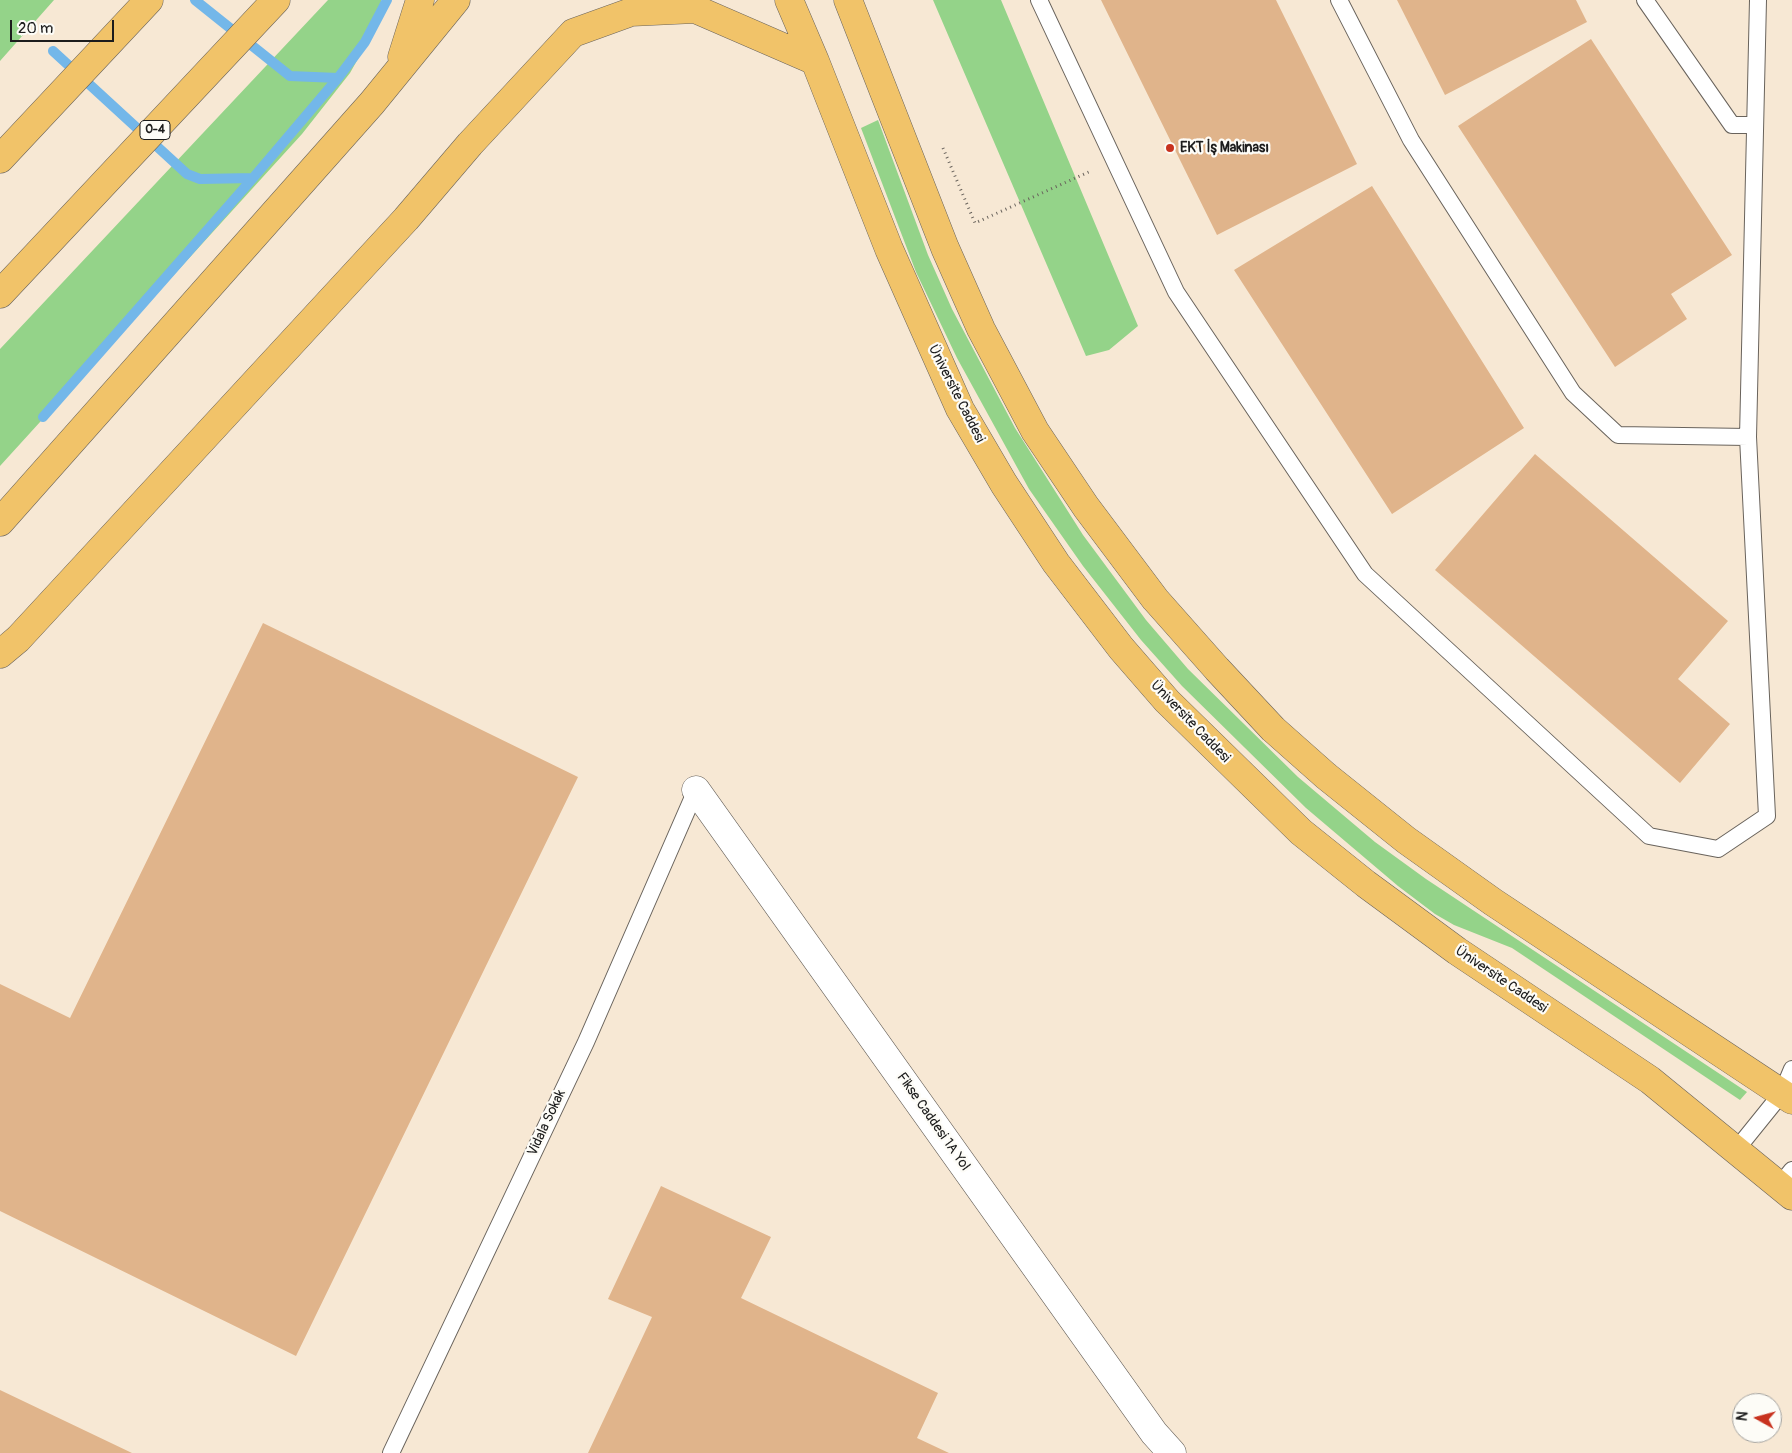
<!DOCTYPE html>
<meta charset="utf-8">
<style>
body{margin:0}
#map{position:relative;width:1792px;height:1453px;overflow:hidden;background:#f7e8d4;font-family:Pangolin,sans-serif}
canvas{display:block}
.north{position:absolute;left:1732px;top:1393px;width:50px;height:50px;box-sizing:border-box;background:#fdfcf7;border:1px solid #a3a29f;border-radius:50%;rotate:277deg;font-size:14px;font-weight:700;line-height:20px;text-align:center;color:#1c1c1c}
.north::after{content:'';display:block;margin:auto;width:18px;height:22px;background:#c8321e;clip-path:polygon(50% 0,100% 100%,50% 72%,0 100%)}
.scale{position:absolute;left:10px;top:20px;width:104px;height:22px;box-sizing:border-box;border:2px solid #1c1c1c;border-top:0;padding-left:6px;font-size:15px;line-height:18px;white-space:nowrap;color:#1c1c1c;-webkit-text-stroke:4px #fdfcf7;paint-order:stroke}
</style>
<div id="map">
<canvas width="1792" height="1453"></canvas>
<div class="north">N</div>
<div class="scale">20 m</div>
</div>
<script>
const c = document.querySelector('canvas').getContext('2d');
c.lineJoin = 'round';
function fillPath(path, color) { c.fillStyle = color; c.fill(path, 'evenodd'); }
const toPath = rows => new Path2D(rows.map(r => 'M' + r).join(''));
function trace(path, color, width, dash) { c.strokeStyle = color; c.lineWidth = width; c.lineCap = dash ? 'butt' : 'round'; c.setLineDash(dash || []); c.stroke(path); }
function write(font, color, halo, rows, align = 'center') {
  c.font = font + ' Pangolin,sans-serif'; c.lineWidth = 4.5; c.setLineDash([]); c.textBaseline = 'middle'; c.strokeStyle = halo; c.fillStyle = color; for (const [text, x, y, turn = 0] of rows) {
    c.save(); c.translate(x, y); c.rotate((+turn || 0) * Math.PI / 180); c.textAlign = isNaN(turn) ? turn : align; if (halo) c.strokeText(text, 0, 0); c.fillText(text, 0, 0); c.restore();
  }
}
const green = toPath([
 [0,0,54,0,0,61],
 [328,0,381,0,382,16,350,73,302,134,0,466,0,349],
 [933,0,1001,0,1138,326,1109,350,1086,356],
 [878,120,928,255,952,309,1015,428,1083,535,1146,620,1188,669,1298,777,1375,842,1426,879,1747,1092,1740,1100,1512,948,1454,925,1435,914,1398,886,1306,808,1182,686,1141,640,1083,566,1029,489,957,358,916,272,861,128]
]);
const stream = toPath([
 [195,0,290,76,338,78],
 [53,51,187,174,200,179,253,178],
 [43,417,253,178,338,78,365,42,387,0]
]);
const building = toPath([
 [1101,0,1276,0,1357,164,1217,235],
 [1397,0,1576,0,1587,22,1445,95],
 [1591,39,1732,255,1671,294,1687,319,1615,367,1458,126],
 [1372,186,1524,428,1392,514,1234,270],
 [1535,454,1728,621,1678,679,1730,724,1680,783,1435,570],
 [263,623,578,777,296,1356,0,1211,0,984,70,1018],
 [661,1186,771,1237,741,1298,938,1393,917,1438,949,1453,588,1453,652,1317,608,1299],
 [0,1390,132,1453,0,1453]
]);
const path = toPath([
 [943,148,975,223,1091,171]
]);
const service = toPath([
 [1039,0,1176,292,1365,574,1649,836,1718,849,1767,816,1748,437,1758,0],
 [1339,0,1411,140,1573,393,1618,435,1748,437],
 [1645,0,1732,125,1755,125],
 [1736,1150,1782,1093,1792,1069],
 [1779,1186,1792,1170],
 [391,1453,586,1042,696,790]
]);
const minor = toPath([
 [696,790,1154,1433,1172,1453]
]);
const primary = toPath([
 [789,0,815,61,889,249,960,409,1004,484,1056,563,1121,648,1167,701,1301,832,1366,884,1457,951,1650,1080,1792,1196],
 [848,0,945,248,981,329,1035,431,1086,507,1155,599,1217,669,1273,729,1326,776,1406,840,1493,902,1792,1100],
 [402,57,420,0],
 [0,522,372,103,456,0],
 [0,654,18,639,406,219,470,144,573,33,631,12,695,9,815,61]
]);
const motorway = toPath([
 [0,159,149,0],
 [0,294,276,0]
]);
const markers = [
 [1170,148,5,"#c8321e"]
];
const shields = [
 [155,130,30]
];
const shieldNames = [
 ["O-4",155,130]
];
const poiNames = [
 ["EKT İş Makinası",1180,148]
];
const streetNames = [
 ["Üniversite Caddesi",956,394,63],
 ["Üniversite Caddesi",1190,722,46],
 ["Üniversite Caddesi",1501,980,34],
 ["Fikse Caddesi 1A Yol",933,1122,55],
 ["Vidala Sokak",547,1123,-65]
];
fillPath(green, '#94d389');
trace(stream, '#73b7e9', 10);
fillPath(building, '#e0b48b');
trace(service, '#69635c', 18);
trace(minor, '#69635c', 29);
trace(primary, '#69635c', 29);
trace(motorway, '#69635c', 29);
trace(path, '#69635c', 3, [1, 4]);
trace(service, '#fff', 16);
trace(minor, '#fff', 28);
trace(primary, '#f1c369', 28);
trace(motorway, '#f1c369', 28);
for (const [x, y, r, color] of markers) { const dot = new Path2D(); dot.arc(x, y, r, 0, 2 * Math.PI); c.fillStyle = color; c.fill(dot); trace(dot, '#fdfcf7', 2); }
for (const [x, y, w] of shields) { const box = new Path2D(); box.roundRect(x - w / 2, y - 9.5, w, 19, 4); c.fillStyle = '#fdfcf7'; c.fill(box); trace(box, '#1c1c1c', 1); }
write('bold 12px', '#1c1c1c', null, shieldNames);
write('bold 14px', '#1c1c1c', '#fdfcf7', poiNames, 'left');
write('14px', '#1c1c1c', '#fdfcf7', streetNames);
</script>
